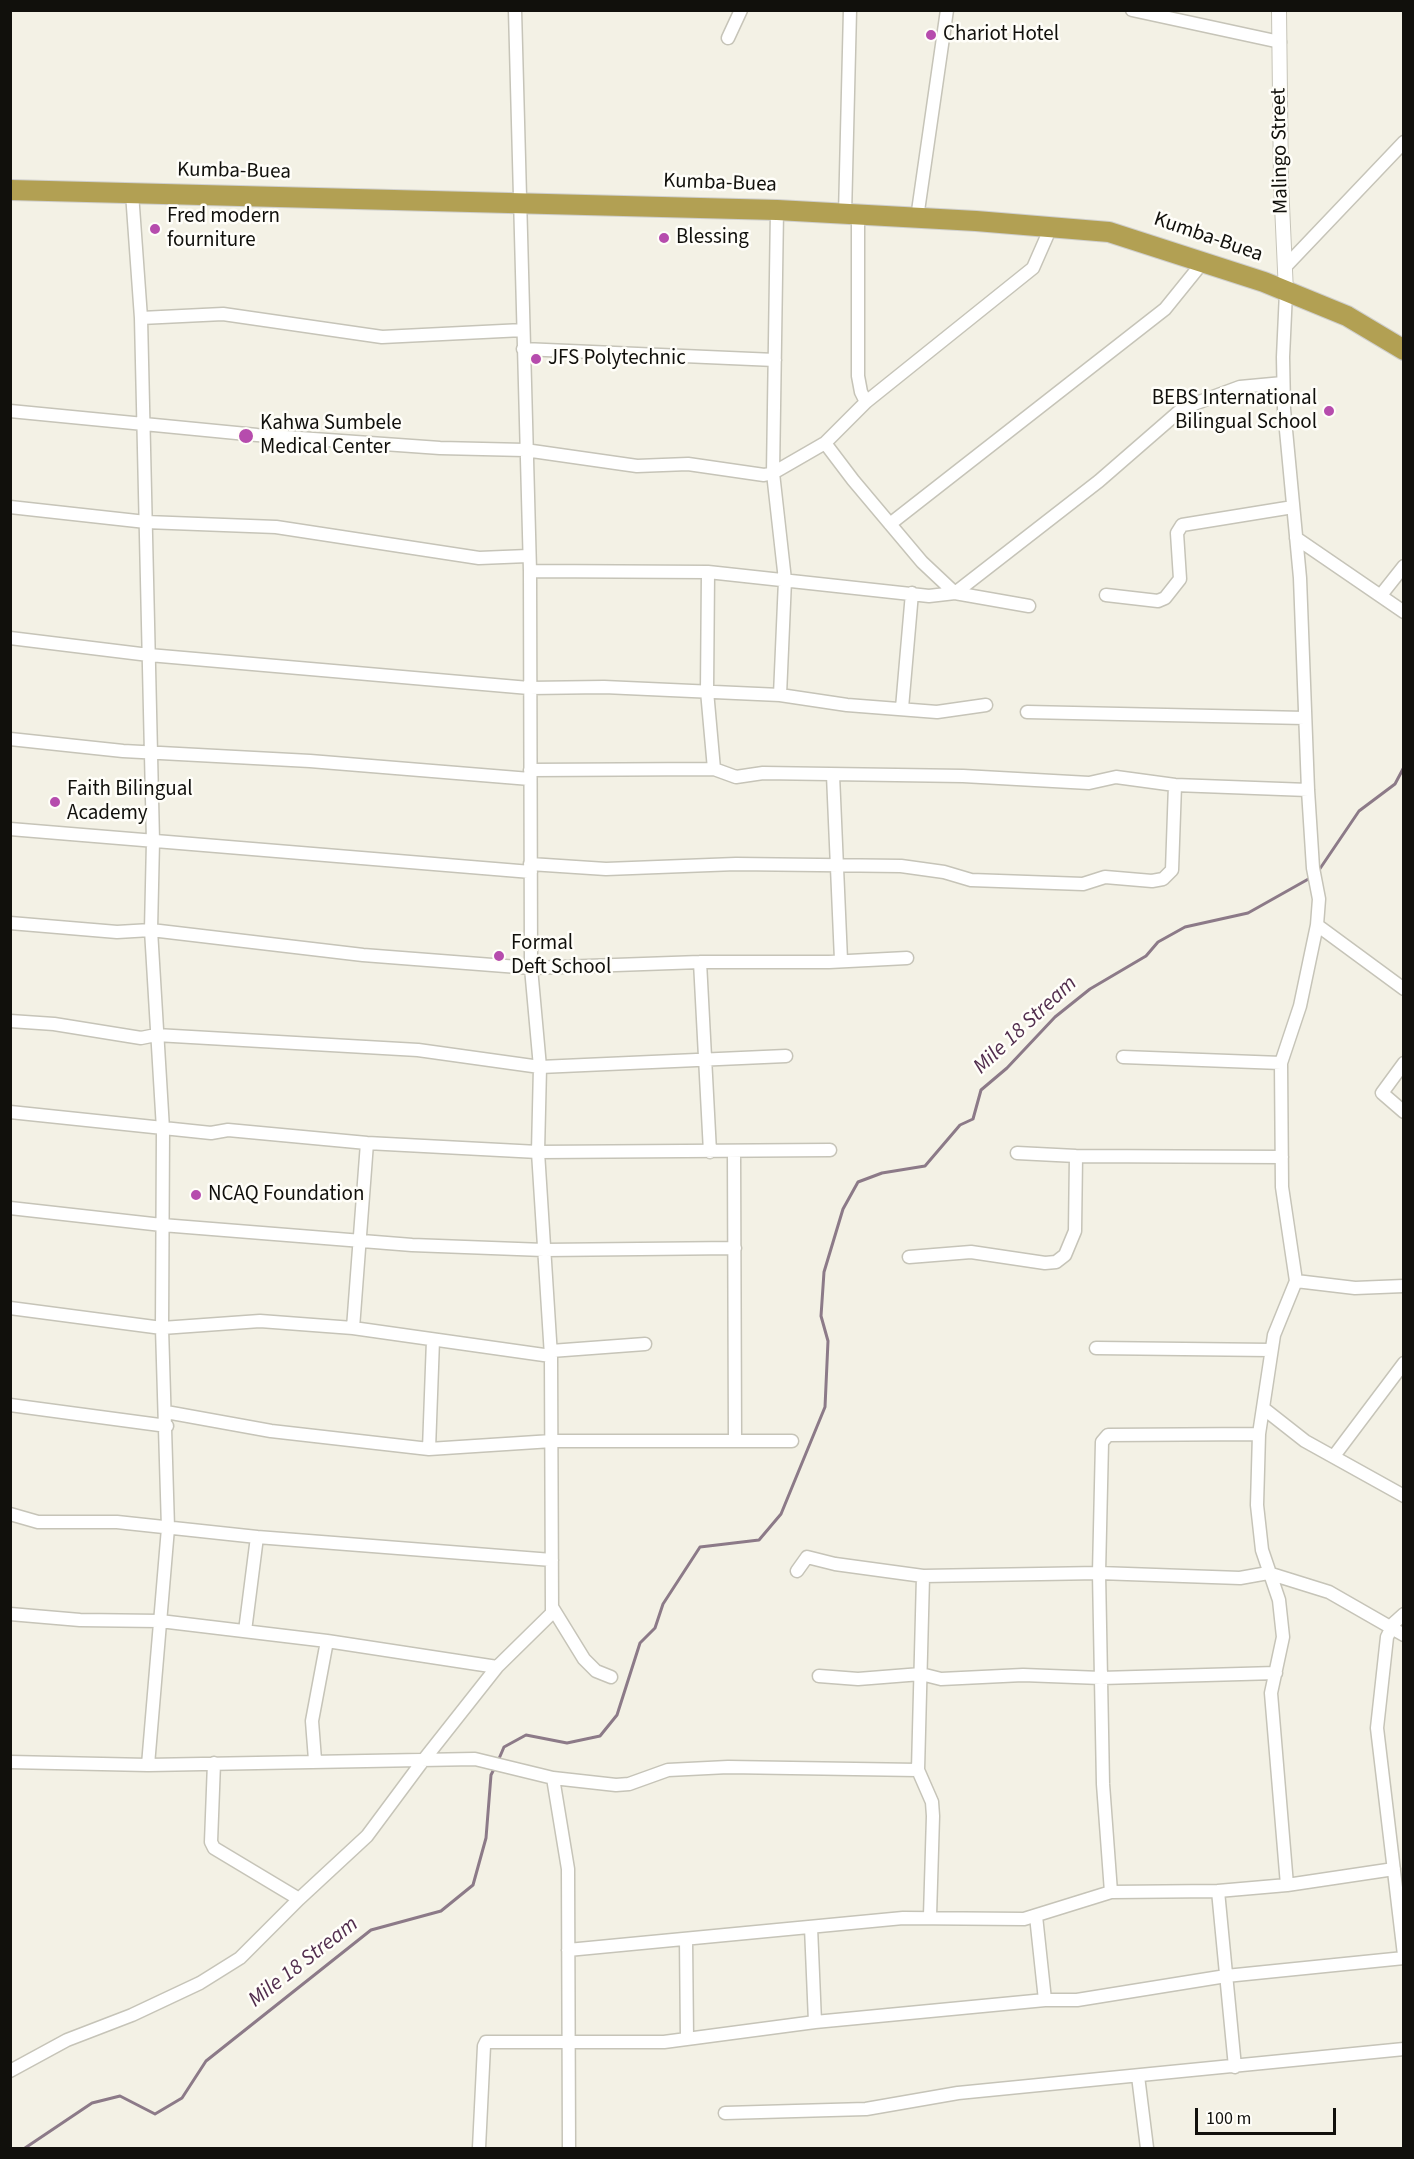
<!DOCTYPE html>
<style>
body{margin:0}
#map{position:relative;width:1414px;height:2159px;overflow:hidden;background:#f3f1e5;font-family:"Source Sans 3",sans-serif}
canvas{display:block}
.frame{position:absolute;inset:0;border:12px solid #11100c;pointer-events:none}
.scale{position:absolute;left:1195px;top:2108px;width:141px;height:27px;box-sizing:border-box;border:3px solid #11100c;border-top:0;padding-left:8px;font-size:18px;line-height:21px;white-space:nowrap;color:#11100c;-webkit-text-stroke:4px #fffef9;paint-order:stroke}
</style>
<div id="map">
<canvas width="1414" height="2159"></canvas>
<div class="frame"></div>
<div class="scale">100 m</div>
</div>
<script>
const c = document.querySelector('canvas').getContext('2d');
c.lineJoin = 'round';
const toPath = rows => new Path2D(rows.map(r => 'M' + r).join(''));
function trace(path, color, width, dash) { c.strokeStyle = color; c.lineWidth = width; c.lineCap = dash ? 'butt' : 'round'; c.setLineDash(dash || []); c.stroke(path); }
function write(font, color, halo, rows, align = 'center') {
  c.font = font + ' "Source Sans 3",sans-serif'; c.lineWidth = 5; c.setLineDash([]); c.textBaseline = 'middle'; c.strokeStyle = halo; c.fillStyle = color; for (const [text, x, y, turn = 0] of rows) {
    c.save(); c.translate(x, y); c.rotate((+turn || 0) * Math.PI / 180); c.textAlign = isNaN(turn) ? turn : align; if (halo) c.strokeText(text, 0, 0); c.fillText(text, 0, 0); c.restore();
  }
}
const stream = toPath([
 [1317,873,1359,811,1395,784,1404,767],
 [498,1761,504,1747,526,1735,567,1743,600,1736,617,1715,640,1643,655,1628,663,1604,700,1547,759,1540,781,1514,825,1407,828,1341,821,1316,824,1272,843,1209,858,1182,882,1173,925,1166,960,1125,973,1119,981,1090,1007,1068,1055,1017,1090,989,1146,956,1158,942,1185,927,1248,913,1312,877],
 [25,2148,92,2103,120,2096,155,2114,182,2098,206,2061,371,1930,441,1911,473,1885,486,1838,491,1775,495,1767]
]);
const minor = toPath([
 [1132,10,1280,42],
 [728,38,741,10],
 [132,193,141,318,153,841,151,930,163,1129,162,1328,168,1528,148,1765],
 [777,210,773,473,785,580,780,695],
 [845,215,850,10],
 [858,216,858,376,861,392,866,402],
 [917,218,947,10],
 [1285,267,1404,142],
 [1286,292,1283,357,1284,409,1300,578,1308,790,1313,868,1319,899,1317,925,1300,1006,1281,1063,1282,1187,1296,1281],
 [141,318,223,314,382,337,523,330],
 [523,349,775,360],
 [10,411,257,435,440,448,525,450,637,466,688,464,764,475,773,473,825,443,866,402,1033,268,1051,227],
 [825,443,853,480,922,562,955,593,1029,606],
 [10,507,146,522,276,527,479,558,528,556],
 [890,524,1165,309,1203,262],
 [1296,538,1404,612],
 [530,571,708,572,929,596,955,593,1099,481,1183,408,1240,387,1283,383],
 [708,572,707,691,714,769],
 [1106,595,1158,601,1165,598,1180,579,1177,533,1182,525,1293,507],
 [1381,595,1404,566],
 [10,638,149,655,529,688,604,687,780,695,847,705,937,712,986,705],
 [902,708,912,593],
 [1027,712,1305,718],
 [10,739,123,751,310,761,530,779],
 [530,770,714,769,736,777,763,773,963,776,1089,783,1116,777,1175,785,1308,790],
 [833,775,841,960],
 [10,829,531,872],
 [530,864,606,869,736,864,901,866,944,872,971,880,1083,884,1105,877,1152,881,1163,879,1172,870,1175,785],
 [10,923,117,932,151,930,363,955,531,968,700,962,829,962,907,958],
 [1317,925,1404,989],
 [700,962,710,1152],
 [10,1021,54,1024,141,1038,156,1035,418,1050,540,1067,786,1056],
 [1123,1057,1281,1063],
 [1404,1063,1382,1093,1404,1112],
 [10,1112,211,1133,228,1130,367,1143,538,1152,830,1150],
 [734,1152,735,1441],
 [1017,1153,1076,1156,1282,1157],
 [10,1208,162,1225,412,1245,544,1250,735,1248],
 [909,1257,971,1252,1045,1263,1056,1262,1065,1255,1075,1231,1076,1156],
 [10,1308,162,1328,260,1321,353,1328,551,1356],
 [353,1328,367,1143],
 [1096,1348,1271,1350],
 [551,1351,645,1344],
 [10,1405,167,1426],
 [1263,1408,1305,1441,1404,1496],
 [166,1412,271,1431,429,1449,552,1441,792,1441],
 [429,1449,433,1340],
 [1334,1456,1404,1363],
 [10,1514,38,1522,117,1522,257,1537,552,1560],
 [797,1571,807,1557,835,1564,923,1576,1099,1573,1240,1578,1268,1573,1329,1592,1404,1635],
 [923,1576,918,1770,932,1802,933,1816,930,1916],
 [552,1607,584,1659,596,1671,611,1677],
 [10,1614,80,1620,160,1621,327,1641,497,1667],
 [1404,1614,1394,1623,1387,1637,1377,1728,1404,1955],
 [245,1631,257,1537],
 [819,1676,858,1679,921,1674,941,1679,1023,1675,1101,1678,1276,1673],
 [315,1760,312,1721,327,1641],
 [10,1762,148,1765,475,1759,553,1778,568,1869,569,2148],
 [214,1763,211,1842,214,1848,299,1899],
 [553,1778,616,1785,629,1784,668,1770,728,1767,918,1770],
 [1287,1885,1271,1693,1283,1637,1279,1600,1262,1550,1257,1505,1259,1434,1274,1335,1296,1281,1355,1288,1404,1286],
 [1218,1891,1235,2067],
 [1111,1892,1103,1784,1099,1573,1102,1442,1108,1435,1259,1434],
 [1036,1916,1045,2000],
 [811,1927,815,2022],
 [686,1939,687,2039],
 [568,1950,903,1918,1024,1919,1111,1892,1218,1891,1287,1885,1394,1869],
 [10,2071,67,2040,132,2015,200,1983,240,1958,299,1899,367,1836,422,1762,497,1667,552,1613,551,1356,538,1152,540,1067,531,968,530,571,515,10],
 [1138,2076,1147,2148],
 [725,2113,866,2109,958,2093,1404,2049],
 [479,2148,484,2046,486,2042,664,2042,815,2022,1045,2000,1077,2000,1226,1976,1404,1958]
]);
const tertiary = toPath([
 [1279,10,1281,183,1286,292]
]);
const trunk = toPath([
 [10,190,777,210,976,221,1109,232,1264,282,1347,316,1404,350]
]);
const markers = [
 [931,35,6,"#b64cad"],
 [155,229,6,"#b64cad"],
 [664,238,6,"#b64cad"],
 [536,359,6,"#b64cad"],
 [1329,411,6,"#b64cad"],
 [246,436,8,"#b64cad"],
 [55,802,6,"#b64cad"],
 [499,956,6,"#b64cad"],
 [196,1195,6,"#b64cad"]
];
const poiNames = [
 ["Chariot Hotel",943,35],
 ["Fred modern",167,217],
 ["fourniture",167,241],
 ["Blessing",676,238],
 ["JFS Polytechnic",548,359],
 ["BEBS International",1317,399,"right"],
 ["Bilingual School",1317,423,"right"],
 ["Kahwa Sumbele",260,424],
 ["Medical Center",260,448],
 ["Faith Bilingual",67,790],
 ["Academy",67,814],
 ["Formal",511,944],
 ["Deft School",511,968],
 ["NCAQ Foundation",208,1195]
];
const streetNames = [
 ["Malingo Street",1281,151,-91],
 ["Kumba-Buea",234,172,1],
 ["Kumba-Buea",720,184,2],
 ["Kumba-Buea",1208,238,19]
];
const waterNames = [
 ["Mile 18 Stream",1026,1026,-43],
 ["Mile 18 Stream",304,1963,-38]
];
trace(stream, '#8c7a88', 3);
trace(minor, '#c6c4b8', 15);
trace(tertiary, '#c6c4b8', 16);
trace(trunk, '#cfcfce', 22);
trace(minor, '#fff', 12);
trace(tertiary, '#fff', 14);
trace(trunk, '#b2a053', 20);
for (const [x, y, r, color] of markers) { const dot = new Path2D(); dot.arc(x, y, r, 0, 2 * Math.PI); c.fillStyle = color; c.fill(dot); trace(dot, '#fffef9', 2); }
write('21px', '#11100c', '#fffef9', poiNames, 'left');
write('21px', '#11100c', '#fffef9', streetNames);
write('italic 22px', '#522e4e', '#fffef9', waterNames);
</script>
